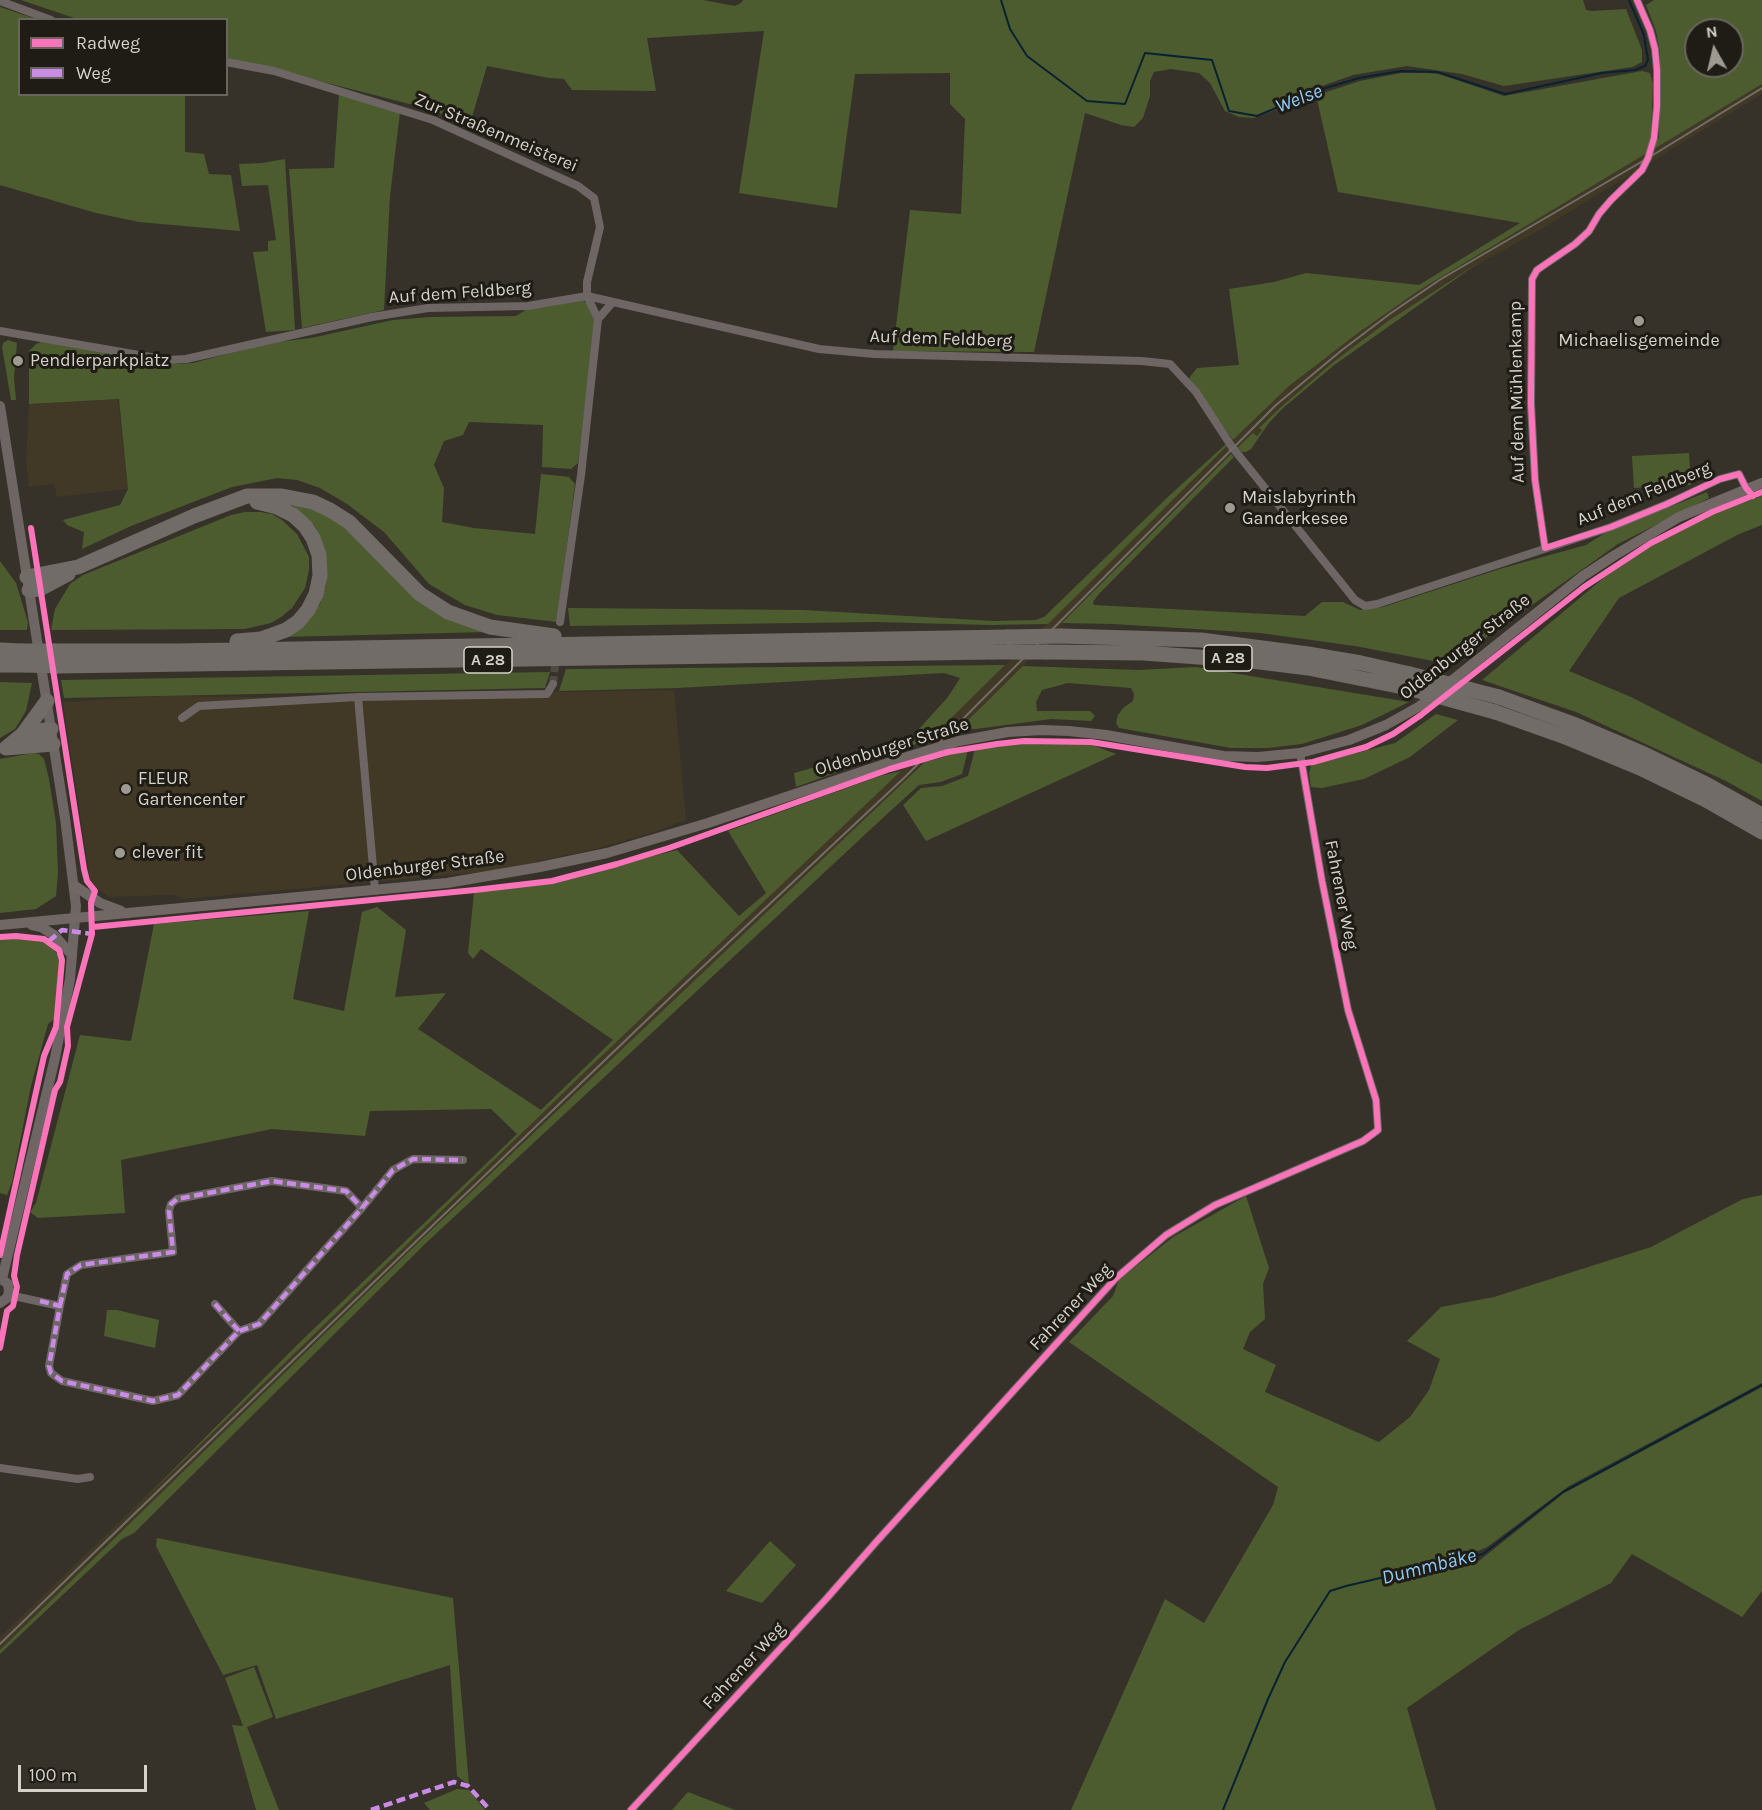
<!DOCTYPE html>
<meta charset="utf-8">
<style>
body{margin:0}
#map{position:relative;width:1762px;height:1810px;overflow:hidden;background:#36322a;font-family:Karla,sans-serif}
canvas{display:block}
.legend{position:absolute;left:18px;top:18px;width:210px;height:78px;box-sizing:border-box;background:#1f1c16;border:2px solid #68655e;margin:0;padding:8px 10px;list-style:none;font-size:18px;color:#d6d2c9}
.legend li{display:flex;align-items:center;gap:12px;height:30px}
.legend b{width:30px;border:2px solid #68655e}
.north{position:absolute;left:1684px;top:18px;width:60px;height:60px;box-sizing:border-box;background:#1f1c16;border:2px solid #68655e;border-radius:50%;rotate:352deg;font-size:16px;font-weight:700;line-height:24px;text-align:center;color:#d6d2c9}
.north::after{content:'';display:block;margin:auto;width:21px;height:27px;background:#9e9a91;clip-path:polygon(50% 0,100% 100%,50% 72%,0 100%)}
.scale{position:absolute;left:18px;top:1765px;width:129px;height:27px;box-sizing:border-box;border:3px solid #d6d2c9;border-top:0;padding-left:8px;font-size:18px;line-height:21px;white-space:nowrap;color:#d6d2c9;-webkit-text-stroke:4px #1f1c16;paint-order:stroke}
</style>
<div id="map">
<canvas width="1762" height="1810"></canvas>
<ul class="legend">
<li><b style="height:8px;background:#fb73b8"></b>Radweg</li>
<li><b style="height:8px;background:#ca8be6"></b>Weg</li>
</ul>
<div class="north">N</div>
<div class="scale">100 m</div>
</div>
<script>
const c = document.querySelector('canvas').getContext('2d');
c.lineJoin = 'round';
function fillPath(path, color) { c.fillStyle = color; c.fill(path, 'evenodd'); }
const toPath = rows => new Path2D(rows.map(r => 'M' + r).join(''));
function trace(path, color, width, dash) { c.strokeStyle = color; c.lineWidth = width; c.lineCap = dash ? 'butt' : 'round'; c.setLineDash(dash || []); c.stroke(path); }
function write(font, color, halo, rows, align = 'center') {
  c.font = font + ' Karla,sans-serif'; c.lineWidth = 6; c.setLineDash([]); c.textBaseline = 'middle'; c.strokeStyle = halo; c.fillStyle = color; for (const [text, x, y, turn = 0] of rows) {
    c.save(); c.translate(x, y); c.rotate((+turn || 0) * Math.PI / 180); c.textAlign = isNaN(turn) ? turn : align; if (halo) c.strokeText(text, 0, 0); c.fillText(text, 0, 0); c.restore();
  }
}
const built = toPath([
 [1762,84,1762,94,1538,231,1450,280,1388,321,1332,363,1281,407,1260,427,1262,430,1256,436,1253,434,1231,454,1140,544,1023,666,894,793,423,1238,0,1650,0,1637,589,1068,901,771,930,739,1289,386,1358,333,1418,291],
 [118,399,128,489,57,497,54,484,29,487,26,460,29,404],
 [674,690,686,820,654,832,596,849,493,871,185,899,173,895,109,897,99,890,90,879,63,702,166,696,264,697,471,691,559,692]
]);
const green = toPath([
 [21,0,703,0,735,6,741,3,743,0,1583,0,1586,10,1592,11,1626,9,1642,50,1642,62,1632,67,1504,86,1462,74,1407,66,1353,75,1305,92,1317,95,1360,81,1401,73,1427,73,1439,74,1504,96,1642,71,1650,73,1653,84,1651,136,1647,153,1418,291,1358,333,1289,386,1233,440,1189,378,1197,368,1239,365,1229,289,1274,282,1306,273,1419,285,1520,223,1338,192,1316,95,1254,118,1239,117,1225,111,1210,83,1199,73,1171,69,1154,72,1150,81,1150,96,1143,118,1134,127,1121,125,1085,113,1034,352,893,351,910,210,961,214,965,119,950,104,950,73,855,74,837,208,739,193,764,31,647,38,656,91,572,90,564,79,549,78,487,66,469,127,433,110,253,64,227,59,226,20,77,19],
 [1654,0,1762,0,1762,84,1654,149,1656,140,1659,139,1660,53,1656,31,1646,5],
 [1696,30,1732,30,1732,66,1696,66],
 [0,7,36,19,20,20,20,94,185,95,185,152,204,154,209,174,231,175,240,231,139,222,96,213,0,185],
 [339,94,400,112,390,196,384,310,302,328,289,169,334,168],
 [285,159,295,330,266,332,253,252,268,251,268,241,276,240,268,185,242,186,239,164,262,163],
 [1478,263,1333,366,1282,409,1268,424,1251,449,1246,452,1242,452,1237,448,1253,433,1257,436,1262,430,1259,428,1281,407,1332,363,1388,321],
 [583,300,589,306,595,323,578,463,571,469,542,467,543,425,469,422,463,435,444,441,434,465,444,488,442,522,474,528,535,534,541,474,569,477,575,484,557,622,497,615,465,605,429,584,384,532,347,504,320,488,297,480,277,478,232,487,131,526,82,549,84,532,67,525,63,520,120,505,128,489,119,399,29,404,29,351,36,344,42,342,178,364,193,363,269,343,311,338,393,320,430,317,516,316,529,308,547,307],
 [8,340,17,343,14,378,16,400,11,400,2,347,3,343],
 [1226,444,1227,446,1048,624,988,625,877,622,570,626,568,608,804,610,994,621,1035,620,1044,617,1172,493],
 [1689,453,1691,485,1634,488,1632,456],
 [1231,454,1234,457,1098,595,1093,602,1094,605,1305,616,1322,602,1343,602,1360,610,1383,607,1503,568,1586,545,1605,533,1707,492,1709,498,1618,544,1449,664,1355,646,1260,633,1114,624,1062,623],
 [1762,496,1762,525,1739,534,1619,598,1569,671,1631,697,1762,764,1762,801,1726,781,1576,712,1482,680,1606,576,1685,524],
 [289,502,327,514,349,526,386,567,488,632,282,637,309,618,320,604,326,586,327,571,320,538,315,527],
 [245,512,260,512,272,514,282,520,297,534,309,557,309,570,305,588,292,608,281,617,271,623,245,629,51,630,55,609,70,584,83,575,231,515],
 [0,561,16,583,28,622,27,630,0,630],
 [1005,665,930,739,796,787,794,773,908,741,948,697,960,678,944,673,677,688,559,691,566,669],
 [1023,666,1138,670,1196,667,1409,702,1362,725,1302,744,1268,748,1231,748,1119,728,1116,723,1118,715,1123,708,1133,701,1134,694,1131,688,1068,683,1042,690,1036,702,1037,711,1090,711,1095,716,1091,721,1051,719,976,729,960,728],
 [550,672,545,688,64,698,61,680],
 [0,682,32,683,26,711,15,729,0,738],
 [1436,714,1458,720,1410,757,1364,779,1322,788,1311,787,1309,774,1311,765,1395,743],
 [1027,743,1087,743,1116,754,926,841,903,805,921,788,942,786,968,776,975,749],
 [968,750,962,774,941,782,919,785,886,815,426,1243,134,1533,122,1539,0,1654,0,1650,423,1238,925,762,944,757,947,754],
 [33,753,39,754,44,759,49,779,56,823,58,873,56,896,36,909,0,913,0,759],
 [901,771,589,1068,141,1502,298,1344,517,1134,491,1109,370,1111,365,1136,272,1129,121,1160,125,1213,38,1218,30,1212,36,1203,80,1035,131,1041,154,924,309,911,293,999,344,1011,362,912,377,907,406,930,395,997,446,993,418,1029,541,1110,613,1040,481,949,473,959,468,953,474,892,551,882,677,850,739,916,766,893,728,831,880,776],
 [18,937,46,942,59,956,59,969,54,1019,48,1024,31,1086,12,1182,7,1195,0,1193,0,939],
 [1762,1195,1762,1383,1569,1486,1487,1547,1473,1553,1479,1561,1564,1493,1762,1387,1762,1591,1742,1617,1632,1554,1611,1583,1519,1630,1407,1708,1436,1810,1071,1810,1165,1599,1204,1623,1273,1505,1278,1487,1069,1342,1113,1296,1119,1280,1173,1237,1246,1196,1269,1268,1263,1284,1265,1319,1250,1332,1243,1349,1276,1365,1265,1392,1379,1442,1410,1417,1429,1390,1440,1359,1407,1341,1441,1307,1494,1297,1651,1247,1743,1199],
 [107,1310,117,1310,159,1320,155,1348,104,1336],
 [157,1538,453,1598,469,1785,457,1776,450,1665,276,1719,257,1665,223,1675,156,1546],
 [770,1541,796,1565,762,1603,726,1591],
 [254,1667,273,1717,247,1727,279,1810,256,1810,232,1725,243,1726,225,1678],
 [457,1789,469,1790,485,1810,430,1810,424,1803],
 [688,1792,735,1810,672,1810]
]);
const stream = toPath([
 [1001,0,1010,29,1027,56,1087,101,1125,104,1145,53,1212,60,1229,111,1257,116,1319,90,1359,78,1401,71,1437,72,1505,94,1602,73,1635,70,1645,66,1648,60,1644,35,1629,0],
 [1223,1810,1268,1699,1285,1662,1330,1591,1346,1586,1483,1554,1563,1492,1762,1385]
]);
const minorTunnel = toPath([
 [553,684,556,655]
]);
const minor = toPath([
 [0,1,51,20],
 [226,62,274,71,433,120,578,186,594,198,600,227,587,282,587,296,598,319,581,475,560,622],
 [598,319,612,303],
 [0,331,168,360,186,359,372,317,428,308,528,306,587,296,819,349,874,354,1142,361,1170,364,1196,392,1232,447,1355,600,1365,606,1377,604,1611,527,1667,504,1720,479,1739,474,1746,488],
 [1545,548,1535,480,1531,404,1532,279,1537,270,1575,244,1589,231,1599,214,1611,200,1642,170,1648,158,1654,138,1657,106,1657,70,1655,49,1650,30,1637,0],
 [358,697,375,890],
 [182,718,199,706,358,697,547,694,553,684],
 [9,1295,60,1306,49,1366,51,1373,62,1381,153,1401,178,1395,239,1331,259,1324,362,1208,393,1170,413,1159,463,1160],
 [215,1304,239,1331],
 [60,1306,67,1274,81,1265,173,1252,169,1211,171,1204,177,1199,272,1181,346,1191,362,1208],
 [0,1468,78,1479,90,1477],
 [631,1810,827,1598,877,1541,1116,1278,1166,1235,1215,1205,1363,1141,1378,1130,1376,1100,1348,1010,1322,881,1300,753]
]);
const tertiary = toPath([
 [0,406,65,818,76,906,70,979,55,1058,2,1279],
 [0,1278,8,1284,9,1292,7,1298,0,1303]
]);
const secondary = toPath([
 [959,741,1008,732,1042,730,1069,731,1106,735,1223,756,1258,757,1300,753,1349,740,1386,725,1420,706,1583,576,1615,555,1679,517,1762,483],
 [75,886,100,903,121,911],
 [0,925,447,883,540,867,607,853,708,823,897,760],
 [32,925,41,927,54,935,72,955]
]);
const motorway = toPath([
 [27,577,78,567,194,516,247,496,282,496,313,502,330,510,349,522,420,594,448,612,490,627,554,636],
 [29,590,40,589,68,574],
 [1061,636,1201,640,1308,654,1361,663,1410,674],
 [237,641,261,639,286,630,298,622,308,610,316,594,320,576,319,555,313,538,305,526,293,515,277,507,257,502],
 [0,650,22,651],
 [55,651,176,651,1008,637],
 [1046,652,1144,653,1252,661,1308,668,1408,688],
 [0,665,25,665],
 [57,666,992,652],
 [1499,697,1573,724,1644,754,1706,784,1762,815],
 [1495,712,1568,738,1640,768,1706,800,1762,832],
 [23,734,51,729],
 [6,748,23,734,47,701],
 [6,748,53,744]
]);
const rail = toPath([
 [0,1644,405,1252,677,991,905,777,1276,405,1342,350,1391,313,1441,279,1648,158,1762,88]
]);
const secondaryBridge = toPath([
 [897,760,959,741]
]);
const motorwayBridge = toPath([
 [1008,637,1061,636],
 [22,651,55,651],
 [992,652,1046,652],
 [25,665,57,666],
 [1410,674,1499,697],
 [1408,688,1495,712]
]);
const quiet = toPath([
 [49,941,62,930,92,934],
 [40,1301,60,1306,49,1366,51,1373,62,1381,153,1401,178,1395,239,1331,259,1324,362,1208,393,1170,413,1159,463,1160],
 [215,1304,239,1331],
 [60,1306,67,1274,81,1265,173,1252,169,1211,171,1204,177,1199,272,1181,346,1191,362,1208],
 [371,1810,454,1782,468,1786,490,1810]
]);
const cycleway = toPath([
 [1637,0,1650,30,1655,49,1657,70,1657,106,1654,138,1648,158,1642,170,1611,200,1599,214,1589,231,1575,244,1537,270,1532,279,1531,404,1535,480,1545,548,1611,527,1667,504,1720,479,1739,474,1746,488,1753,496],
 [93,927,475,890,552,881,617,864,669,848,890,769,948,752,997,744,1024,741,1091,742,1245,767,1267,768,1313,762,1366,747,1393,734,1421,715,1584,587,1651,543,1712,512,1762,492],
 [0,937,16,936,44,939,59,950,62,960,56,1027,44,1056,0,1255],
 [0,1348,7,1311,13,1306,17,1287,14,1276,17,1255,55,1090,60,1082,68,1046,67,1027,92,934,91,903,95,891,87,881,84,869,31,528],
 [631,1810,827,1598,877,1541,1116,1278,1166,1235,1215,1205,1363,1141,1378,1130,1376,1100,1348,1010,1322,881,1302,764]
]);
const markers = [
 [1639,321,6,"#9e9a91"],
 [18,361,6,"#9e9a91"],
 [1230,508,6,"#9e9a91"],
 [126,789,6,"#9e9a91"],
 [120,853,6,"#9e9a91"]
];
const shields = [
 [1228,658,48],
 [488,660,48]
];
const shieldNames = [
 ["A 28",1228,658],
 ["A 28",488,660]
];
const streetNames = [
 ["Zur Straßenmeisterei",496,133,23],
 ["Auf dem Feldberg",460,293,-4],
 ["Auf dem Feldberg",941,339,2],
 ["Auf dem Mühlenkamp",1517,392,-91],
 ["Auf dem Feldberg",1644,494,-22],
 ["Oldenburger Straße",1465,647,-38],
 ["Oldenburger Straße",892,747,-17],
 ["Oldenburger Straße",425,866,-7],
 ["Fahrener Weg",1341,895,79],
 ["Fahrener Weg",1071,1307,-47],
 ["Fahrener Weg",744,1666,-47]
];
const poiNames = [
 ["Michaelisgemeinde",1639,341,"center"],
 ["Pendlerparkplatz",30,361],
 ["Maislabyrinth",1242,498],
 ["Ganderkesee",1242,519],
 ["FLEUR",138,779],
 ["Gartencenter",138,800],
 ["clever fit",132,853]
];
const waterNames = [
 ["Welse",1299,99,-21],
 ["Dummbäke",1429,1567,-14]
];
fillPath(built, '#413926');
fillPath(green, '#4d5c2f');
trace(stream, '#082231', 2);
trace(minorTunnel, '#4e4a42', 8, [8, 4]);
trace(minor, '#6d6665', 8);
trace(tertiary, '#6d6665', 10);
trace(secondary, '#716866', 10);
trace(motorway, '#716c68', 15);
trace(rail, '#726d69', 2);
trace(secondaryBridge, '#716866', 10);
trace(motorwayBridge, '#716c68', 15);
trace(quiet, '#ca8be6', 4.5, [9, 4.5]);
trace(cycleway, '#fb73b8', 6);
for (const [x, y, r, color] of markers) { const dot = new Path2D(); dot.arc(x, y, r, 0, 2 * Math.PI); c.fillStyle = color; c.fill(dot); trace(dot, '#1f1c16', 2); }
for (const [x, y, w] of shields) { const box = new Path2D(); box.roundRect(x - w / 2, y - 13, w, 26, 4.5); c.fillStyle = '#1f1c16'; c.fill(box); trace(box, '#d6d2c9', 1.5); }
write('bold 16px', '#d6d2c9', null, shieldNames);
write('18px', '#d6d2c9', '#1f1c16', streetNames);
write('18px', '#d6d2c9', '#1f1c16', poiNames, 'left');
write('italic 20px', '#8fcbf8', '#1f1c16', waterNames);
</script>
